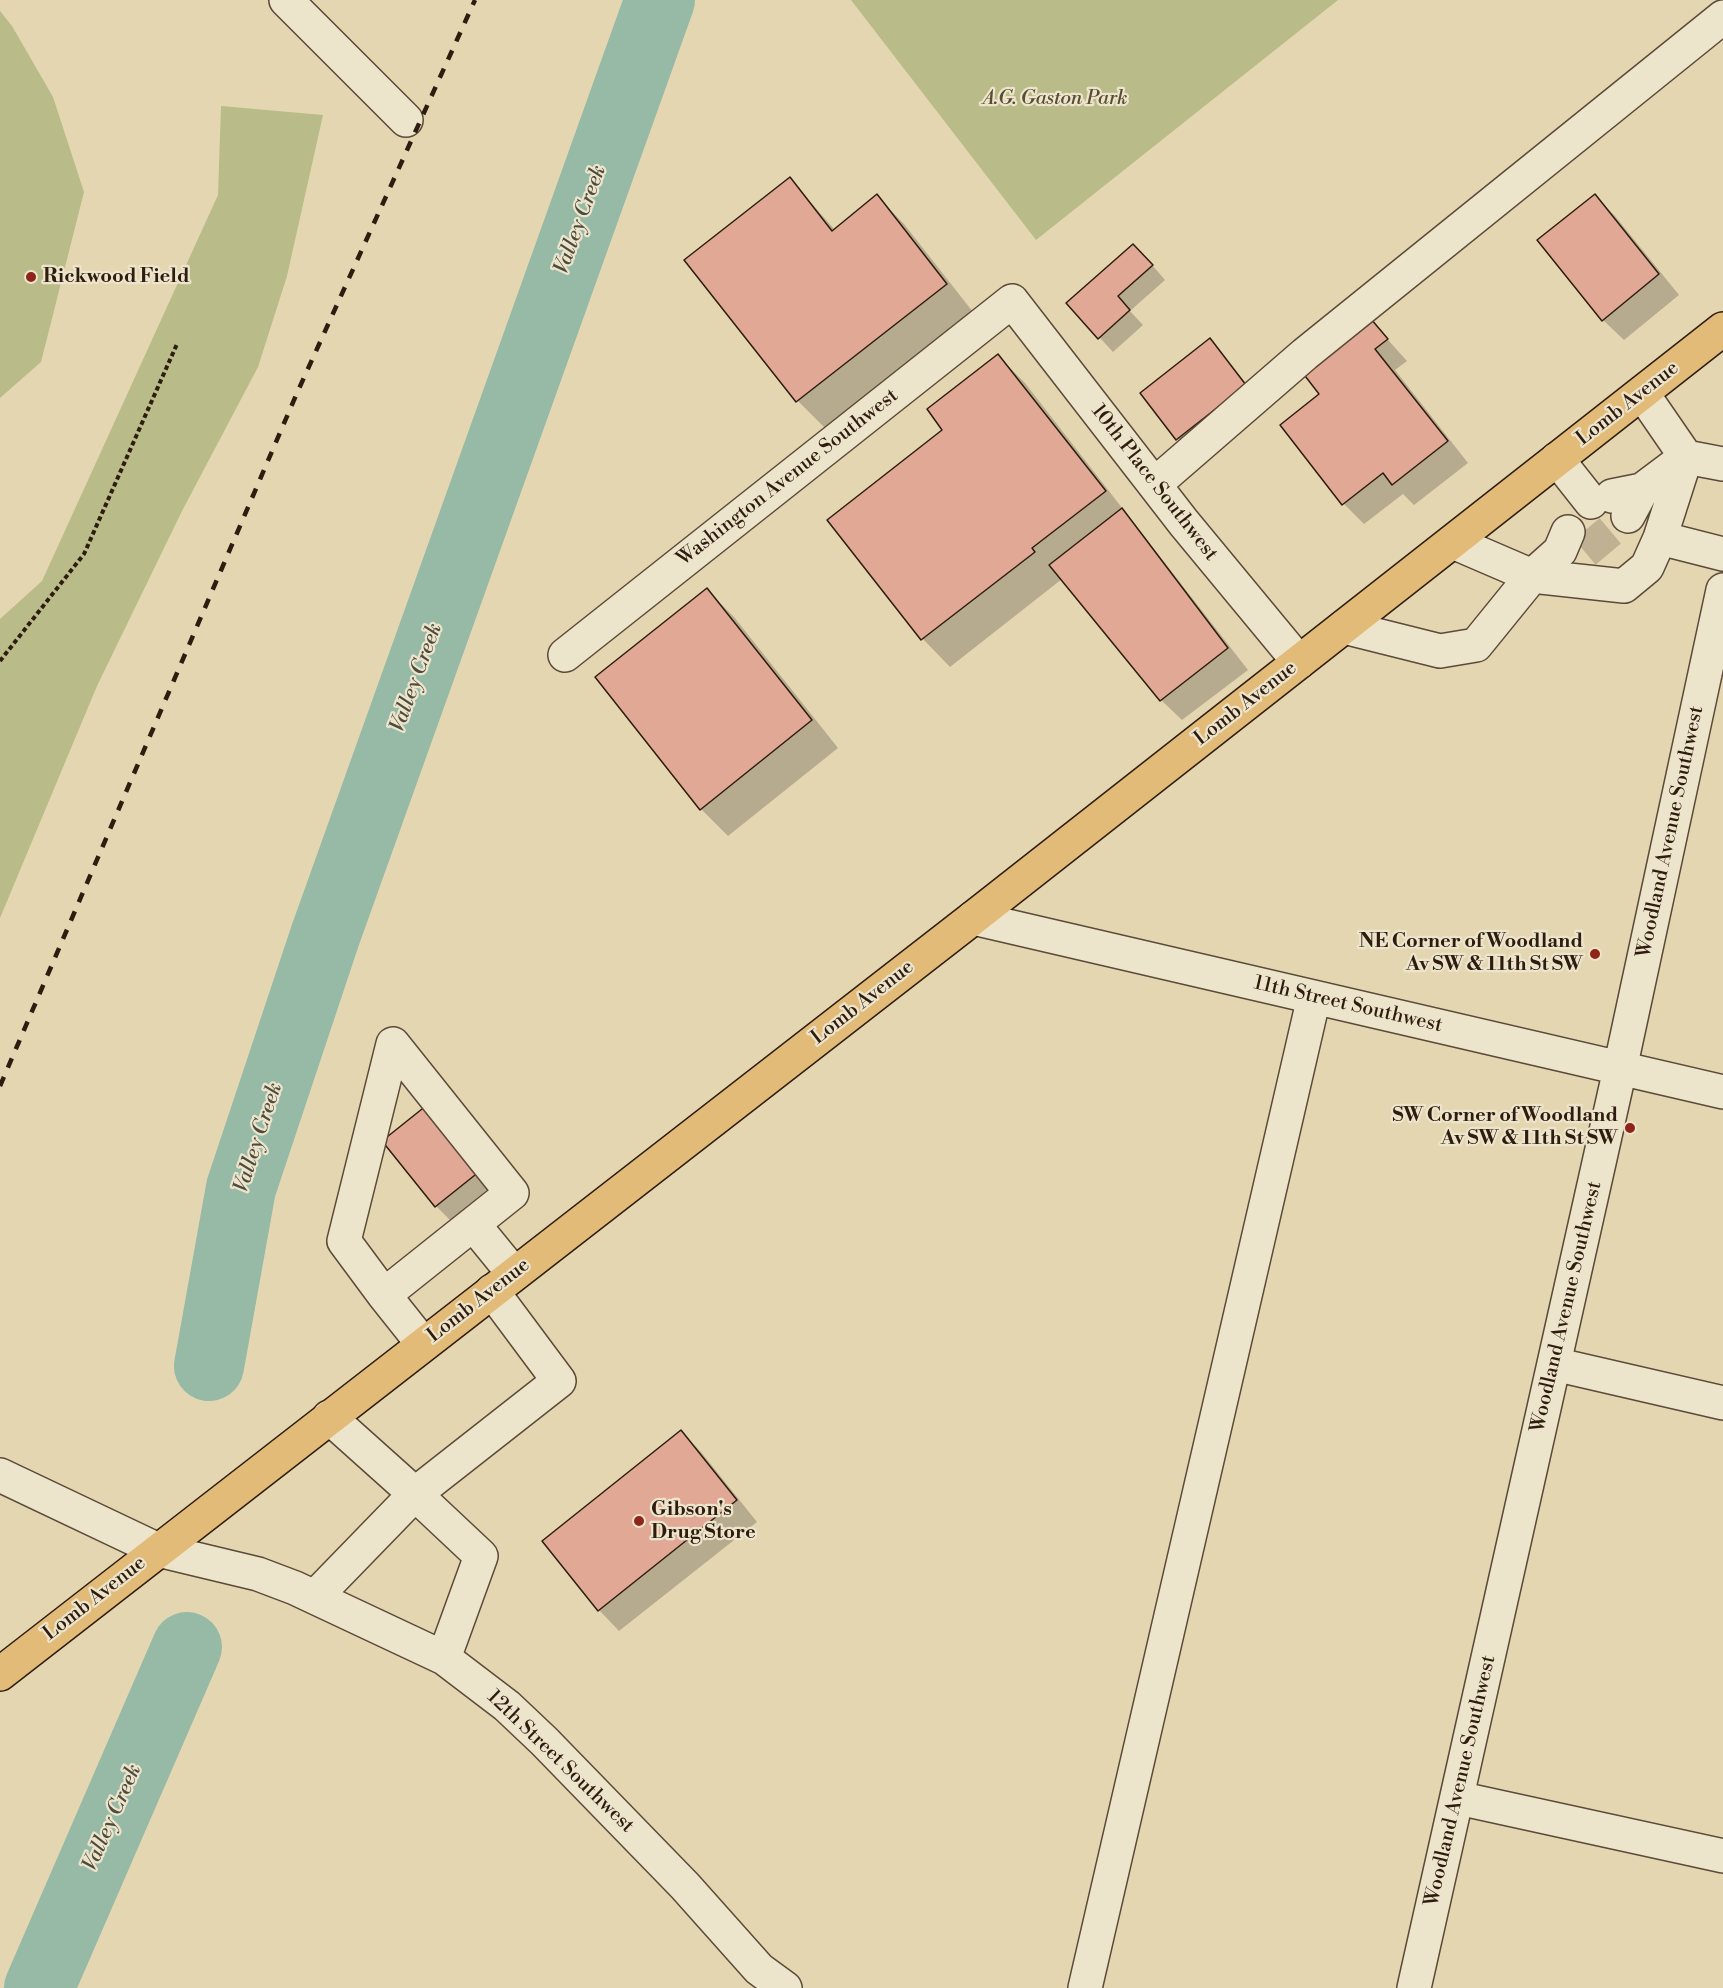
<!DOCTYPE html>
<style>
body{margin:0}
canvas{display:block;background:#e3d6b1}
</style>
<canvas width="1723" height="1988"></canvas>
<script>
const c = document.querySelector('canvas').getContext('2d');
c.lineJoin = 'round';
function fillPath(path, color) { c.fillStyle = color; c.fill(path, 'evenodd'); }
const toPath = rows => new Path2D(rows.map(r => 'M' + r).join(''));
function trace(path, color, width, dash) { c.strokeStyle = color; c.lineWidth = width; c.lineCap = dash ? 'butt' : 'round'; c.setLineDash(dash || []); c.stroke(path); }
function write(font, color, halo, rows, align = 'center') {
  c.font = font + ' "Libre Bodoni",serif'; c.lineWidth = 4.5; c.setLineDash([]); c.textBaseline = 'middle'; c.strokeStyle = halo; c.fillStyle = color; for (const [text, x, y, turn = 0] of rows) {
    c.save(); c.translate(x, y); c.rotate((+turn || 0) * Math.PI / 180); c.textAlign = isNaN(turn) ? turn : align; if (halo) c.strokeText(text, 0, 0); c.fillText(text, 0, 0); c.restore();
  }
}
const green = toPath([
 [851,0,1338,0,1036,240],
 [0,11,12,26,53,97,84,192,41,362,0,398],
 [221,106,323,115,287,276,258,367,182,511,97,686,0,918,0,619,42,581,218,195]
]);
const shadow = toPath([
 [790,179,835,230,877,196,904,224,973,312,825,428,798,401],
 [1595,196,1615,216,1679,295,1624,340,1603,320],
 [1147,259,1165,280,1130,311,1143,325,1113,352,1068,303],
 [1371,321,1407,361,1395,370,1468,463,1414,505,1403,494,1364,524,1344,504,1321,395],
 [1210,340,1259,399,1191,453,1142,394],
 [998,356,1025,383,1248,670,1182,720,1161,700,1062,579,950,667,923,639,829,520,945,430],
 [707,590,734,617,838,748,728,836,701,809],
 [427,1107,493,1185,450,1220,436,1206],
 [681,1432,701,1452,757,1522,619,1631,599,1610,544,1542]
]);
const river = toPath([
 [209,1366,241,1188,325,936,660,0],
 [39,1988,187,1647]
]);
const building = toPath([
 [790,177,832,231,877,194,947,284,796,402,684,260,790,177],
 [1595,194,1659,274,1602,321,1537,240,1595,194],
 [1133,244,1153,265,1118,296,1130,310,1098,339,1066,303,1133,244],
 [1371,319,1388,339,1375,349,1448,441,1392,485,1383,473,1342,505,1280,425,1319,394,1302,372,1371,319],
 [1210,338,1246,385,1176,440,1140,393,1210,338],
 [998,354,1106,491,1032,548,1035,552,921,640,827,520,942,430,927,409,998,354],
 [1122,508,1228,648,1160,701,1049,565,1122,508],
 [707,588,812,720,700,810,595,677,707,588],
 [427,1105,480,1171,435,1207,382,1141,427,1105],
 [681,1430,737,1500,598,1611,542,1541,681,1430]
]);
const minorTunnel = toPath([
 [1585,552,1628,516]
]);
const path = toPath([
 [0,661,84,554,177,344]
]);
const minor = toPath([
 [286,0,406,120],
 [1557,459,1591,502],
 [1155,484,1305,354,1723,17],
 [1642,490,1686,457,1723,464],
 [1612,496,1642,490,1628,516],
 [1660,538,1723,554],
 [1532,576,1624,586,1647,567,1660,538,1686,457,1642,393],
 [1532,576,1560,551,1568,532],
 [1344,627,1440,651,1476,645,1532,576,1453,542],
 [565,655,1012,301,1184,523,1299,662],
 [973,918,1723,1092],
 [474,1225,514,1274],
 [384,1295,512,1193,393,1044,344,1241,384,1295,423,1344],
 [1554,1364,1723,1403],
 [0,1475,158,1550,258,1574,295,1588,444,1658,507,1706,544,1741,685,1886,759,1969,785,1988],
 [315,1597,415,1494,329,1417],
 [444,1658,481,1556,415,1494,559,1381,492,1291],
 [1458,1798,1723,1856],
 [1085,1988,1314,997],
 [1414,1988,1620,1069,1723,590]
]);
const major = toPath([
 [0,1674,973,918,1723,329]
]);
const rail = toPath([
 [0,1086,297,393,475,0]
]);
const markers = [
 [31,277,6,"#8f2418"],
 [1595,954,6,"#8f2418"],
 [1630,1128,6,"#8f2418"],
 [639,1521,6,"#8f2418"]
];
const parkNames = [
 ["A.G. Gaston Park",1055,99]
];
const poiNames = [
 ["Rickwood Field",43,277],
 ["NE Corner of Woodland",1583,942,"right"],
 ["Av SW & 11th St SW",1583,965,"right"],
 ["SW Corner of Woodland",1618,1116,"right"],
 ["Av SW & 11th St SW",1618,1139,"right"],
 ["Gibson's",651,1510],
 ["Drug Store",651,1533]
];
const streetNames = [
 ["Lomb Avenue",1628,404,-38],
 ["Washington Avenue Southwest",788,478,-38],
 ["10th Place Southwest",1154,483,52],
 ["Lomb Avenue",1246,704,-38],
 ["Woodland Avenue Southwest",1671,832,-78],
 ["Lomb Avenue",863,1003,-38],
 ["11th Street Southwest",1348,1005,13],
 ["Lomb Avenue",479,1301,-38],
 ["Woodland Avenue Southwest",1567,1307,-77],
 ["Lomb Avenue",95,1599,-38],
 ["12th Street Southwest",560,1762,44],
 ["Woodland Avenue Southwest",1461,1781,-77]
];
const waterNames = [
 ["Valley Creek",581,220,-70],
 ["Valley Creek",417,678,-70],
 ["Valley Creek",259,1138,-72],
 ["Valley Creek",113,1818,-66]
];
fillPath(green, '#b9bc88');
fillPath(shadow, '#0003');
trace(river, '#96baa6', 70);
fillPath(building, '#e1a895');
trace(building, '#2e1c0f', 1.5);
trace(minorTunnel, '#bfb191', 33, [33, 16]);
trace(minor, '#5b4a38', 36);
trace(major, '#2e1c0f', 36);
trace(path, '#2e1c0f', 4, [4.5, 3]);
trace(minor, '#ede4cc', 33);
trace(major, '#e2bb78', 33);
trace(rail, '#2e1c0f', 4.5, [10, 10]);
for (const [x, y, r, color] of markers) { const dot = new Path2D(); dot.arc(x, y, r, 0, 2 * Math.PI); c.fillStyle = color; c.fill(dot); trace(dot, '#ede4cc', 2); }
write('italic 20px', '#584c33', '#ede4cc', parkNames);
write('bold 20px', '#2e1c0f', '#ede4cc', poiNames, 'left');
write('20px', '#2e1c0f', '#ede4cc', streetNames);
write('italic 21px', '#4d4b3c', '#ede4cc', waterNames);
</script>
